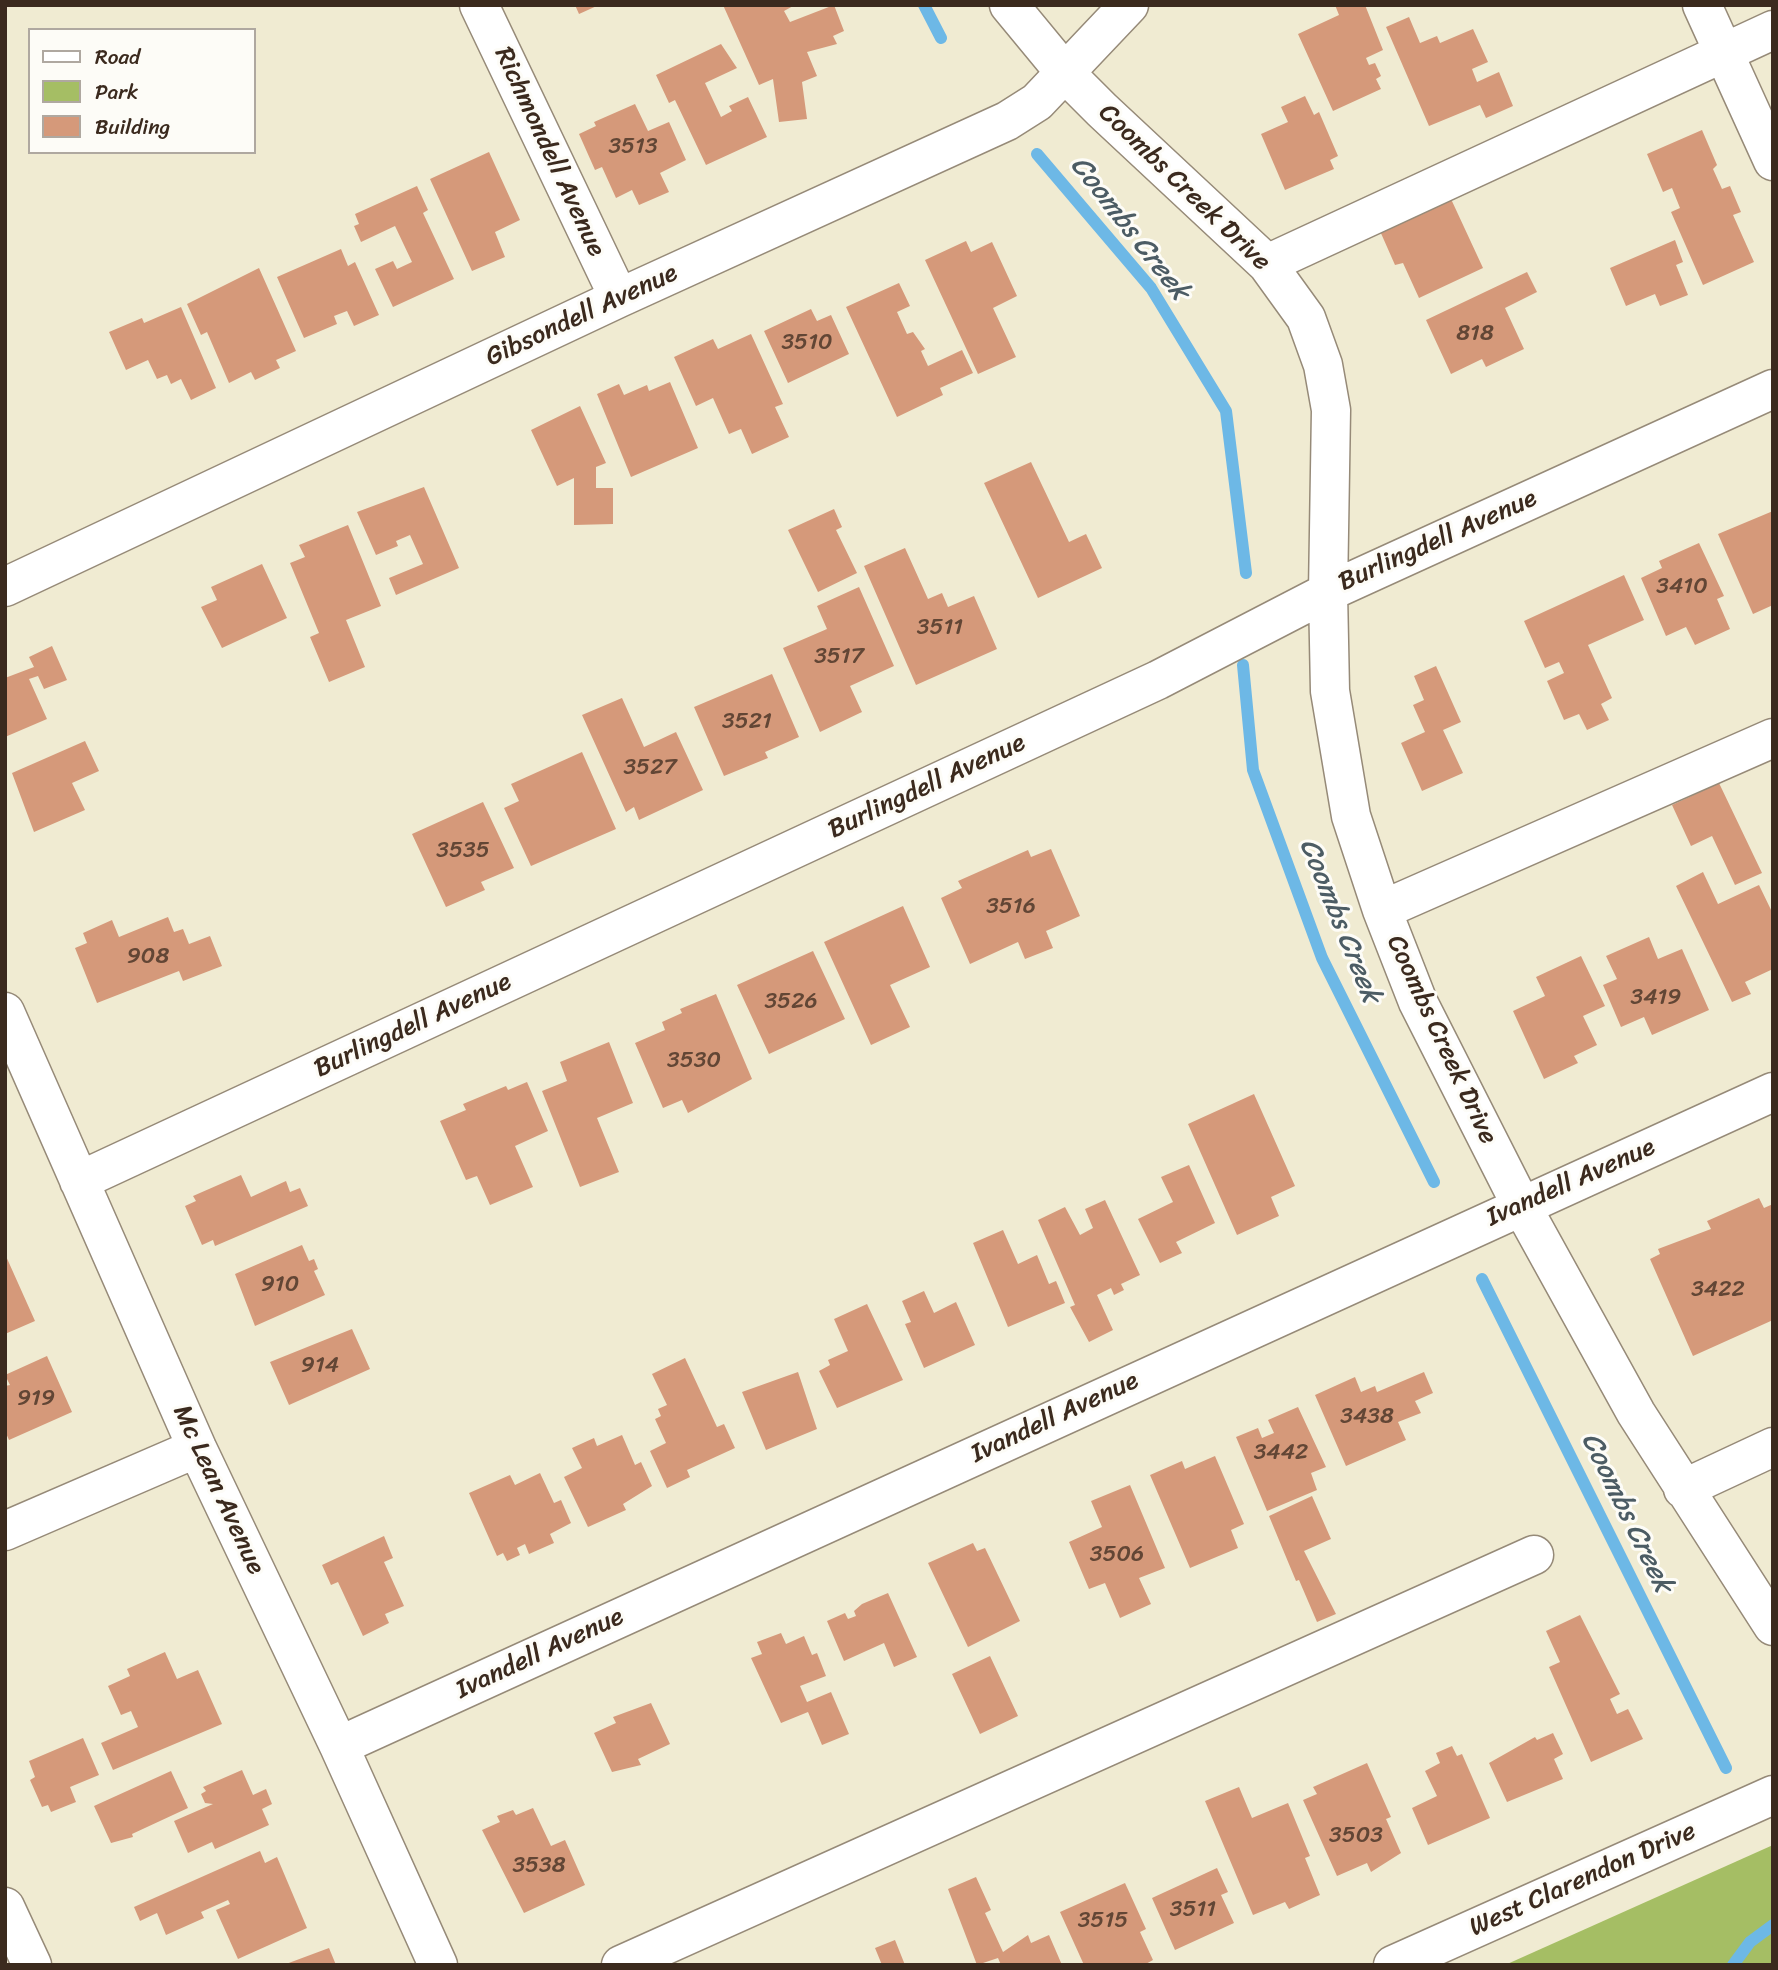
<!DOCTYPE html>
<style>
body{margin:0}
#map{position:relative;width:1778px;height:1970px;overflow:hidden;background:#f0ebd2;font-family:Sriracha,sans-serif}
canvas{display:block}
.frame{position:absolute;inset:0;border:7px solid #3b2a1e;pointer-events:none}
.legend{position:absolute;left:28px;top:28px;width:228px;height:126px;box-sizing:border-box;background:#fdfcf7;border:2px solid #afa8a0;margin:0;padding:9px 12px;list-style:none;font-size:21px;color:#3b2a1e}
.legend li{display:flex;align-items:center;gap:14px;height:35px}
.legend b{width:35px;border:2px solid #afa8a0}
</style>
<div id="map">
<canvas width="1778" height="1970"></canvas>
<div class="frame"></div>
<ul class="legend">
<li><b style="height:9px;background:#fff"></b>Road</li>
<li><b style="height:19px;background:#a5be64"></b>Park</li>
<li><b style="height:19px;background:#d5997a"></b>Building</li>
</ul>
</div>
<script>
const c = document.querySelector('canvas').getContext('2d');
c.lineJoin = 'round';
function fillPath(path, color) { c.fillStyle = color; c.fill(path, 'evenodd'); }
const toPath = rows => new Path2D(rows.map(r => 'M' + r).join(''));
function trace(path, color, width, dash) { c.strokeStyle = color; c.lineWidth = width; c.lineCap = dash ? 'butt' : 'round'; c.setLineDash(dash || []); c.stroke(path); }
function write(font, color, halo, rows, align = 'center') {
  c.font = font + ' Sriracha,sans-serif'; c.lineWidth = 6; c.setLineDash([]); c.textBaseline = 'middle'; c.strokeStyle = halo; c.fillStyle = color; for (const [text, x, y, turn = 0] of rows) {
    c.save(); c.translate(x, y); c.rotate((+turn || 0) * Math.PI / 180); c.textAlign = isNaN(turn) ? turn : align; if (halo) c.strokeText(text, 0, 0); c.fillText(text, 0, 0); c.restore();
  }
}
const green = toPath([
 [1773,1845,1773,1965,1505,1965]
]);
const stream = toPath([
 [924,5,941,38],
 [1037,154,1151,288,1226,411,1246,573],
 [1243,665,1253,770,1322,958,1434,1182],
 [1482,1279,1726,1768],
 [1733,1965,1750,1942,1773,1925]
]);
const building = toPath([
 [575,5,599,5,579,14],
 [723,5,795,5,784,11,790,22,834,5,844,31,833,36,837,44,807,52,817,76,802,82,807,119,779,122,773,79,759,85],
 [1335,5,1365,5,1383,50,1366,58,1369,65,1375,63,1381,76,1376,79,1381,89,1333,111,1298,34,1339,15],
 [1409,17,1420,43,1437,36,1440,43,1473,29,1488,62,1472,69,1477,82,1499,72,1513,106,1486,118,1480,105,1429,126,1386,27],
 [721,44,737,68,705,83,721,117,732,111,729,106,748,97,767,137,706,165,675,100,669,103,656,75],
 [1305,96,1314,115,1319,112,1338,156,1330,160,1334,169,1285,190,1261,134,1288,122,1281,107],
 [635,104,648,131,669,122,686,160,660,173,669,192,639,205,632,190,616,198,602,167,595,170,579,134,596,126,594,122],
 [1702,130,1717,165,1713,169,1722,189,1730,186,1741,212,1733,215,1754,262,1703,285,1671,212,1680,208,1672,188,1663,192,1647,154],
 [489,152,520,220,495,232,505,257,472,271,430,179],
 [417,186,428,210,423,213,454,279,393,307,375,269,393,261,397,269,412,262,395,226,361,242,354,226,359,224,355,214],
 [1451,199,1483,268,1419,298,1403,263,1395,265,1380,231],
 [1675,240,1683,262,1676,265,1688,295,1660,306,1655,294,1626,306,1610,268],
 [966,241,971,252,992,242,1017,296,993,308,1016,357,978,374,925,260],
 [341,249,348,266,355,262,379,315,354,326,347,311,334,316,337,324,304,338,277,277],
 [259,268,296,351,276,360,280,368,255,380,251,372,229,383,207,332,201,335,187,304],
 [1527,272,1537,292,1505,308,1524,349,1486,367,1482,359,1451,374,1426,320],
 [899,283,910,306,897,312,907,334,913,332,925,349,921,351,928,366,962,350,973,373,940,388,943,395,897,417,846,307],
 [181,307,216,388,191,400,181,379,171,384,167,375,157,379,148,360,126,370,109,332,142,318,144,323],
 [811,309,817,321,831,315,849,354,788,383,764,331],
 [751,334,783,404,775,407,789,437,752,454,741,429,729,434,713,398,696,406,674,357,713,339,718,349],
 [670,382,698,448,631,477,597,394,619,384,624,395,647,385,649,391],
 [580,406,606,463,596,467,596,488,613,488,613,524,574,525,574,478,557,486,531,430],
 [1031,462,1069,542,1086,534,1102,568,1038,598,984,483],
 [424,487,459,568,396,595,389,578,423,564,410,535,396,541,398,546,376,555,357,512],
 [834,509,842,527,836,530,857,573,818,592,788,530],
 [1773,511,1773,605,1753,614,1718,534],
 [348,525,381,606,346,620,365,667,329,682,310,637,319,633,290,563,305,557,299,545],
 [1699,543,1724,596,1717,599,1730,629,1695,645,1686,627,1666,636,1641,578,1662,568,1659,561],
 [905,548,928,599,942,593,948,607,974,596,997,649,916,685,864,566],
 [262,564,287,618,222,648,201,607,217,600,211,587],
 [1624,575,1644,620,1588,645,1612,698,1601,704,1609,720,1587,730,1579,714,1564,720,1547,681,1564,673,1559,662,1545,668,1524,621],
 [859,587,894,666,850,686,862,712,820,732,783,648,827,629,817,606],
 [52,646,67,680,44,689,38,676,29,679,47,719,5,737,5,678,34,667,29,657],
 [1436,666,1461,722,1443,730,1463,773,1422,791,1401,743,1425,732,1413,705,1424,700,1414,676],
 [772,674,799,737,765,752,768,758,724,776,694,707],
 [622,698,644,747,676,732,703,790,639,820,634,807,626,812,582,715],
 [85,741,99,771,72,783,85,810,34,832,12,773],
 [582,752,616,829,531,866,504,808,519,801,511,784],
 [1719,783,1762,873,1735,885,1712,836,1691,846,1672,805],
 [483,802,514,868,481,882,485,890,446,907,412,834],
 [1051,849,1080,916,1046,931,1053,948,1025,959,1018,942,970,964,941,898,962,888,958,881,1028,850,1031,857],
 [1703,872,1718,904,1759,885,1773,914,1773,969,1745,982,1751,994,1732,1002,1676,886],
 [903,906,930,967,890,985,910,1027,871,1045,824,942],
 [168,917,174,932,183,929,189,944,210,936,222,966,183,981,179,971,97,1003,75,948,87,943,83,933,112,920,119,937],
 [1649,937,1658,959,1682,949,1709,1010,1652,1035,1644,1017,1621,1027,1603,985,1617,979,1606,956],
 [813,951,845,1019,769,1054,737,985],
 [1581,956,1605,1006,1583,1016,1597,1045,1574,1056,1578,1063,1544,1079,1513,1011,1545,996,1536,977],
 [716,994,752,1079,688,1113,682,1100,663,1108,635,1043,665,1030,662,1022,682,1013,680,1009],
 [609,1042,633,1103,597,1118,619,1172,580,1187,542,1091,567,1081,560,1062],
 [527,1082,548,1131,515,1146,533,1187,490,1205,477,1176,466,1180,440,1121,466,1110,463,1104,506,1086,508,1090],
 [1254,1094,1295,1186,1271,1197,1279,1216,1237,1235,1188,1124],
 [1189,1165,1215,1223,1176,1242,1182,1253,1160,1263,1138,1219,1173,1202,1161,1177],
 [241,1175,251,1197,286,1181,290,1192,300,1188,308,1206,215,1246,213,1240,202,1245,185,1206,196,1201,193,1196],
 [1759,1198,1764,1208,1773,1204,1773,1320,1693,1356,1650,1259,1660,1254,1658,1249,1711,1229,1707,1221],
 [1105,1200,1140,1275,1121,1284,1124,1290,1114,1295,1111,1288,1097,1295,1113,1330,1089,1342,1070,1307,1075,1305,1038,1220,1065,1207,1080,1235,1093,1228,1085,1209],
 [1003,1230,1018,1264,1037,1255,1049,1284,1056,1281,1065,1303,1008,1327,973,1243],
 [302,1245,309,1261,314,1259,318,1269,314,1271,325,1295,255,1326,235,1274],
 [5,1254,35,1321,5,1334],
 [924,1291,934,1313,956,1302,975,1345,924,1368,905,1324,911,1322,902,1301],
 [867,1304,903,1380,837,1408,819,1371,830,1365,828,1360,848,1351,834,1319],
 [352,1329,370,1369,289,1405,270,1362],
 [47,1356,72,1412,9,1440,5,1431,5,1386,10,1385,5,1375],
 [685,1358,717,1427,724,1424,735,1448,687,1470,690,1477,667,1488,650,1451,666,1443,655,1419,661,1416,658,1409,667,1405,652,1374],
 [798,1372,817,1429,766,1450,742,1392],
 [1424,1372,1433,1393,1415,1401,1421,1413,1398,1422,1406,1440,1346,1466,1315,1395,1355,1377,1361,1392,1375,1386,1377,1392],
 [1298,1407,1326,1467,1311,1473,1317,1490,1267,1511,1236,1437,1258,1428,1262,1438,1274,1433,1268,1420],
 [622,1435,635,1465,641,1462,652,1486,623,1504,626,1510,588,1527,564,1477,582,1468,572,1448,594,1438,597,1446],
 [1215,1456,1244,1524,1231,1530,1238,1548,1190,1568,1150,1475,1182,1461,1185,1469],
 [540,1473,554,1503,561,1500,571,1523,550,1534,554,1543,529,1554,525,1544,517,1548,520,1555,507,1561,503,1553,497,1556,469,1493,510,1475,515,1485],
 [1130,1485,1165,1568,1139,1578,1151,1604,1120,1618,1105,1583,1089,1589,1069,1542,1102,1527,1091,1501],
 [1312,1496,1331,1539,1304,1551,1336,1614,1317,1622,1299,1580,1296,1581,1269,1516],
 [384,1536,393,1558,384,1562,404,1606,385,1614,389,1623,363,1636,338,1582,331,1585,322,1565],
 [973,1543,977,1551,985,1548,1020,1621,968,1647,928,1563],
 [888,1593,917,1657,894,1667,884,1643,844,1661,827,1621,845,1613,848,1619,856,1616,854,1611,862,1604],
 [1580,1615,1620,1694,1610,1699,1617,1714,1628,1709,1643,1739,1591,1762,1549,1667,1560,1662,1546,1631],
 [781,1633,786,1644,804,1636,812,1655,817,1653,826,1676,800,1686,807,1702,831,1692,849,1734,822,1745,808,1712,781,1723,751,1658,762,1654,757,1642],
 [165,1652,177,1679,198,1670,222,1724,113,1770,101,1743,138,1727,131,1711,121,1715,108,1686,130,1676,127,1669],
 [990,1656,1018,1716,980,1734,952,1674],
 [651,1703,670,1744,638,1759,641,1765,612,1772,594,1733,616,1723,613,1717],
 [1553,1733,1563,1754,1554,1759,1563,1779,1507,1802,1489,1763,1535,1737,1537,1740],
 [83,1738,99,1775,70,1787,76,1802,51,1812,48,1805,42,1807,30,1780,35,1777,29,1761],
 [1452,1746,1457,1756,1462,1754,1490,1818,1428,1845,1412,1808,1437,1796,1425,1771,1440,1763,1436,1753],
 [1367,1763,1391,1817,1386,1819,1401,1853,1371,1872,1367,1863,1337,1876,1303,1800,1317,1794,1313,1787],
 [242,1770,253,1795,266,1789,272,1804,262,1809,269,1825,215,1849,212,1842,188,1853,174,1821,213,1804,205,1803,201,1794,206,1791,203,1787],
 [171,1771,188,1808,132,1834,133,1837,111,1843,94,1806],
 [1239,1787,1252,1818,1288,1803,1310,1856,1305,1858,1320,1895,1289,1909,1285,1902,1253,1915,1205,1801],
 [533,1808,551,1846,565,1840,585,1885,524,1913,482,1830,500,1822,497,1816,513,1810,516,1815],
 [260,1851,265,1863,277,1857,307,1928,238,1959,216,1910,230,1904,228,1900,201,1912,204,1918,166,1935,157,1913,140,1921,134,1907],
 [1217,1868,1228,1892,1221,1895,1234,1923,1175,1950,1152,1898],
 [976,1877,991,1910,985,1913,1003,1952,1028,1935,1031,1943,1049,1935,1062,1965,1001,1965,998,1958,977,1965,948,1889],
 [1125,1883,1146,1929,1140,1932,1153,1960,1144,1965,1084,1965,1060,1912],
 [895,1940,905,1965,882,1965,875,1948],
 [329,1948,336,1965,286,1965,286,1964]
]);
const minor = toPath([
 [479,5,619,298],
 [1009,5,1066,74,1102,110,1267,264,1306,318,1323,365,1331,410,1328,592,1330,691,1351,816,1382,910,1418,1002,1521,1205,1636,1413,1773,1626],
 [1702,5,1773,161],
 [1267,264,1773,30],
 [5,587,619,298,1007,121,1037,102,1129,5],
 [1382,910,1773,738],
 [5,1012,197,1448,339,1746,438,1965],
 [79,1181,1158,680,1328,592,1773,389],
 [1683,1489,1773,1447],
 [5,1531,197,1448],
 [339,1746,1773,1092],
 [5,1907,32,1965],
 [621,1965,1534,1555],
 [1393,1965,1773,1795]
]);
const numberNames = [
 ["3513",633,147],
 ["818",1475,334],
 ["3510",807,343],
 ["3410",1682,587],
 ["3511",940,628],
 ["3517",839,657],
 ["3521",747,722],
 ["3527",650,768],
 ["3535",463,851],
 ["3516",1011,907],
 ["908",148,957],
 ["3419",1656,998],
 ["3526",791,1002],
 ["3530",694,1061],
 ["910",280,1285],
 ["3422",1718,1290],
 ["914",320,1366],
 ["919",36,1399],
 ["3438",1367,1417],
 ["3442",1281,1453],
 ["3506",1117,1555],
 ["3503",1356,1836],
 ["3538",539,1866],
 ["3511",1193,1910],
 ["3515",1103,1921]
];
const streetNames = [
 ["Richmondell Avenue",549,152,65],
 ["Coombs Creek Drive",1184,188,44],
 ["Gibsondell Avenue",582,316,-25],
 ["Burlingdell Avenue",1438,541,-24],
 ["Burlingdell Avenue",927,787,-25],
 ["Burlingdell Avenue",413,1026,-25],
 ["Coombs Creek Drive",1441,1040,65],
 ["Ivandell Avenue",1571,1183,-24],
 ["Ivandell Avenue",1055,1418,-25],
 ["Mc Lean Avenue",218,1490,65],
 ["Ivandell Avenue",540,1654,-25],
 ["West Clarendon Drive",1583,1880,-24]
];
const waterNames = [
 ["Coombs Creek",1129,229,52],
 ["Coombs Creek",1339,921,68],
 ["Coombs Creek",1626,1513,64]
];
fillPath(green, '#a5be64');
trace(stream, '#6db8e6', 12);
fillPath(building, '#d5997a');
trace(minor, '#968a78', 41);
trace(minor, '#fff', 38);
write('23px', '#624635', null, numberNames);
write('26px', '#3b2a1e', '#fdfcf7', streetNames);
write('italic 28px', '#4c5c64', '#fdfcf7', waterNames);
</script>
